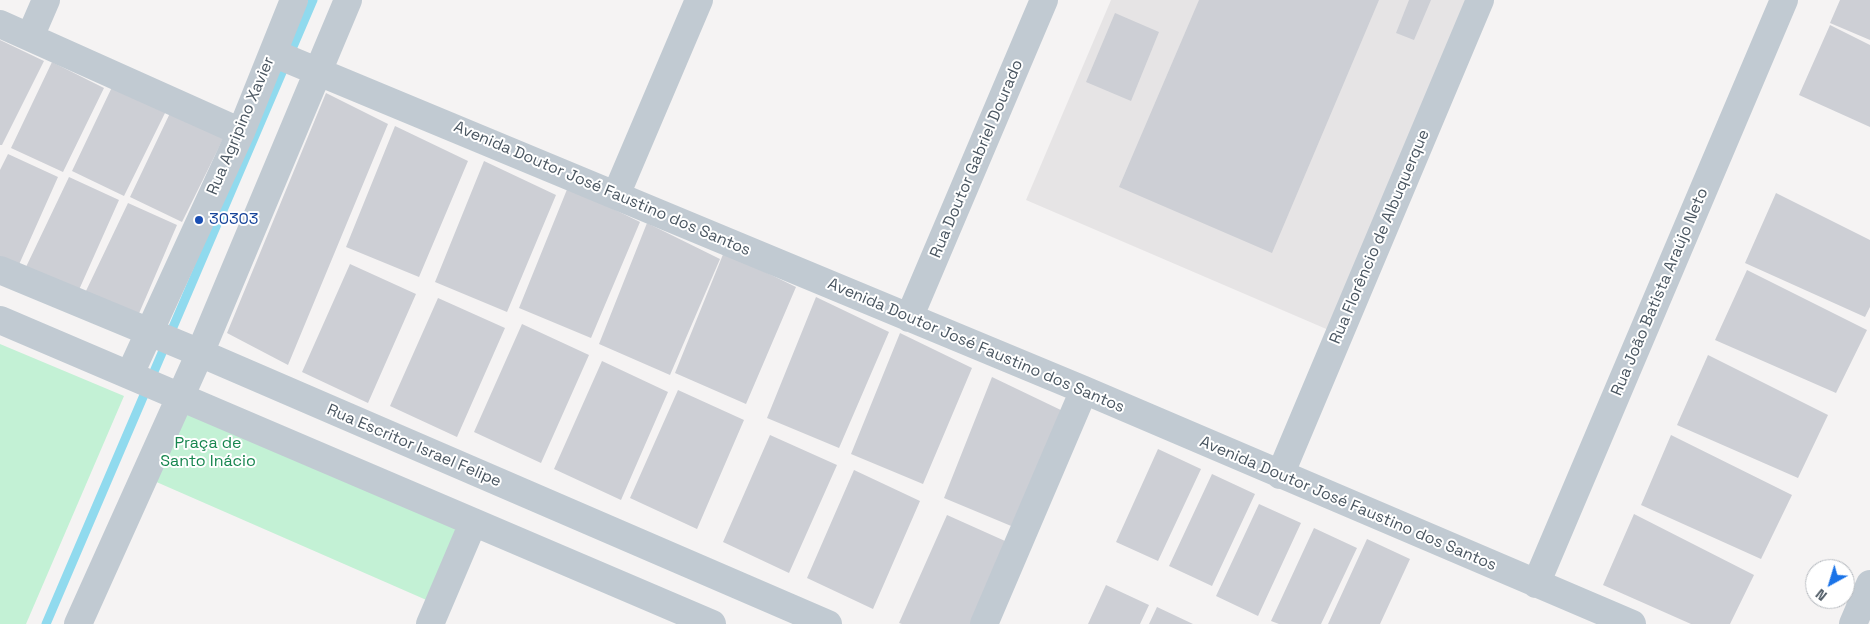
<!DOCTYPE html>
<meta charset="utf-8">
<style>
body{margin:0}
#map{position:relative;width:1870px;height:624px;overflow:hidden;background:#f5f3f3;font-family:"Space Grotesk",sans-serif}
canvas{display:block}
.north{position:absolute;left:1805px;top:559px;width:50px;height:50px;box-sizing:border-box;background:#fff;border:1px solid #b7bbc0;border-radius:50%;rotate:219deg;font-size:14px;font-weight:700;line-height:20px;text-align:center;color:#4a5661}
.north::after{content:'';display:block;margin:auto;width:18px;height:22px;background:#1a73e8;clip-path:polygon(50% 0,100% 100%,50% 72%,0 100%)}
</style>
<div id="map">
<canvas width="1870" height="624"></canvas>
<div class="north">N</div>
</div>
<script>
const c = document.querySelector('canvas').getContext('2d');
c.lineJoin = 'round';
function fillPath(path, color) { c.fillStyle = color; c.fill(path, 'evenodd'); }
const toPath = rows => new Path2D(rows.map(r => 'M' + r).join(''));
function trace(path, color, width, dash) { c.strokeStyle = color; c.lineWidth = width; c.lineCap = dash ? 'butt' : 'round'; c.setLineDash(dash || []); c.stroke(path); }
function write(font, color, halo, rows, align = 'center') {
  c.font = font + ' "Space Grotesk",sans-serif'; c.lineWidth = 4; c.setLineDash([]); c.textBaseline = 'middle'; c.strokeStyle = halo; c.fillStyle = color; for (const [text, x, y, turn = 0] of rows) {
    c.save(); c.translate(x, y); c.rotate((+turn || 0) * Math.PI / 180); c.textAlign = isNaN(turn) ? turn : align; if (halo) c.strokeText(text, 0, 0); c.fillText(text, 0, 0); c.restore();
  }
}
const education = toPath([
 [1111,0,1471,0,1331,331,1026,200]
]);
const green = toPath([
 [0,344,124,396,26,624,0,624],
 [181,390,467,517,431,602,145,477]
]);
const stream = toPath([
 [46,624,313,0]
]);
const building = toPath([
 [1199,0,1379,0,1272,253,1119,187],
 [1409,0,1431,0,1414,40,1396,33],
 [1840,0,1870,0,1870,40,1830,23],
 [1115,13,1159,32,1131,101,1086,82],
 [1830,25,1870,45,1870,127,1799,95],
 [0,40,44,61,2,145,0,145],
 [52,62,104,88,63,172,11,148],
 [113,85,166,111,124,196,72,171],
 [326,93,388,124,288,365,227,333],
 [171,111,224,137,182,222,130,197],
 [395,126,468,161,419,277,346,247],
 [8,154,58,177,17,269,0,261,0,170],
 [484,161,556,195,507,312,435,282],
 [69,177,119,200,78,292,26,267],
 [568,187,640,222,591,338,519,308],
 [1776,193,1870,240,1870,307,1865,317,1745,263],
 [128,203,177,225,137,318,85,293],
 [647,223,720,259,670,375,599,344],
 [724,252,796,287,746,404,675,373],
 [350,264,416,294,368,403,302,372],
 [1747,270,1867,330,1836,393,1715,340],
 [816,297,889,332,839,448,767,418],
 [438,298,505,328,457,437,390,406],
 [522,324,589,355,541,463,474,432],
 [900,333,972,368,923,484,851,454],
 [1708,355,1828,415,1798,478,1677,425],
 [602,361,668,392,621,500,554,469],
 [992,377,1065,412,1016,528,944,498],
 [678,390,744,420,697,529,630,498],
 [770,435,837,465,789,573,723,542],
 [1671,435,1792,495,1761,559,1641,505],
 [1158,449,1201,469,1158,561,1116,542],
 [854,470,920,501,873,609,807,578],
 [1212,474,1255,494,1212,586,1169,566],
 [1259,504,1301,523,1258,616,1216,596],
 [1634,514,1754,575,1730,624,1691,624,1603,585],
 [947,515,1014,545,979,624,902,624,899,623],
 [1314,528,1357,548,1321,624,1279,624,1271,621],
 [1367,539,1410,559,1380,624,1328,624],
 [1106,585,1149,605,1140,624,1088,624],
 [1157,607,1193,624,1149,624]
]);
const minor = toPath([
 [0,24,241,132],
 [30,37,46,0],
 [273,53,1084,390,1632,624],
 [616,195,699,0],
 [0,270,200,353,828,624],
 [909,318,1044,0],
 [0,320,712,624],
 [130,374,241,132,294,0],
 [1280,475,1480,0],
 [1536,584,1784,0],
 [78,624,200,353,348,0],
 [430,624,473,523],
 [984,624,1084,390],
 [1853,624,1870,584]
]);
const markers = [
 [199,220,5,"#1a4fb4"]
];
const streetNames = [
 ["Rua Agripino Xavier",241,126,-67],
 ["Rua Doutor Gabriel Dourado",977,159,-67],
 ["Avenida Doutor José Faustino dos Santos",602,189,23],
 ["Rua Florêncio de Albuquerque",1380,237,-67],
 ["Rua João Batista Araújo Neto",1660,292,-67],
 ["Avenida Doutor José Faustino dos Santos",976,346,23],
 ["Rua Escritor Israel Felipe",414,446,23],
 ["Avenida Doutor José Faustino dos Santos",1348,504,23]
];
const transitNames = [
 ["30303",209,220]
];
const parkNames = [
 ["Praça de",208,444],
 ["Santo Inácio",208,462]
];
fillPath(education, '#e6e4e5');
fillPath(green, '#c3f1d5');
trace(stream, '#90daee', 9);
fillPath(building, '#cdcfd5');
trace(minor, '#c1cad2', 28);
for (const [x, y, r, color] of markers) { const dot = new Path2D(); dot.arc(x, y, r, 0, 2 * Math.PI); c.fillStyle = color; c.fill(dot); trace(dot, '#fff', 2); }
write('16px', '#4a5661', '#fff', streetNames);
write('16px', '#164399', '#fff', transitNames, 'left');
write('16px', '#17864f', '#fff', parkNames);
</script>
